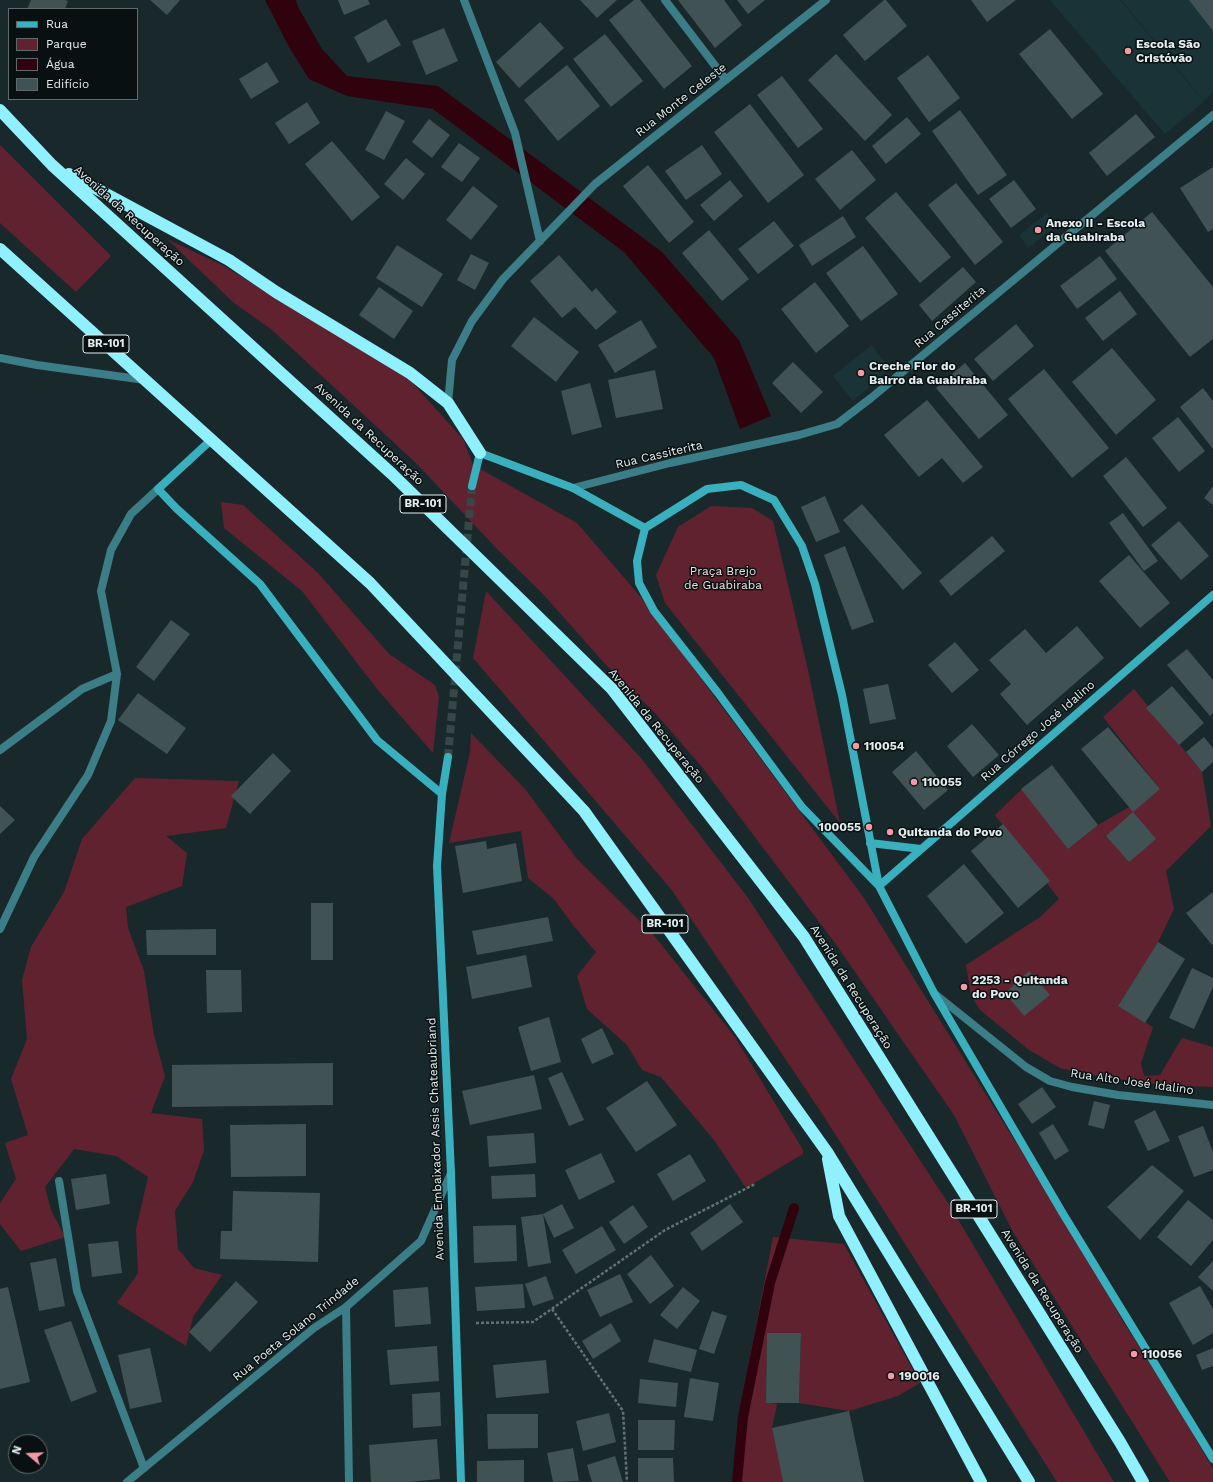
<!DOCTYPE html>
<meta charset="utf-8">
<style>
body{margin:0}
#map{position:relative;width:1213px;height:1482px;overflow:hidden;background:#19292b;font-family:"Work Sans",sans-serif}
canvas{display:block}
.legend{position:absolute;left:8px;top:8px;width:130px;height:92px;box-sizing:border-box;background:#091011;border:1px solid #61696a;margin:0;padding:5px 7px;list-style:none;font-size:12px;color:#e4eeef}
.legend li{display:flex;align-items:center;gap:8px;height:20px}
.legend b{width:20px;border:1px solid #61696a}
.north{position:absolute;left:8px;top:1434px;width:40px;height:40px;box-sizing:border-box;background:#091011;border:1px solid #61696a;border-radius:50%;rotate:289deg;font-size:11px;font-weight:700;line-height:16px;text-align:center;color:#e4eeef}
.north::after{content:'';display:block;margin:auto;width:14px;height:18px;background:#f49aa7;clip-path:polygon(50% 0,100% 100%,50% 72%,0 100%)}
</style>
<div id="map">
<canvas width="1213" height="1482"></canvas>
<ul class="legend">
<li><b style="height:5px;background:#3ab0bf"></b>Rua</li>
<li><b style="height:11px;background:#61222f"></b>Parque</li>
<li><b style="height:11px;background:#30020e"></b>Água</li>
<li><b style="height:11px;background:#415254"></b>Edifício</li>
</ul>
<div class="north">N</div>
</div>
<script>
const c = document.querySelector('canvas').getContext('2d');
c.lineJoin = 'round';
function fillPath(path, color) { c.fillStyle = color; c.fill(path, 'evenodd'); }
const toPath = rows => new Path2D(rows.map(r => 'M' + r).join(''));
function trace(path, color, width, dash) { c.strokeStyle = color; c.lineWidth = width; c.lineCap = dash ? 'butt' : 'round'; c.setLineDash(dash || []); c.stroke(path); }
function write(font, color, halo, rows, align = 'center') {
  c.font = font + ' "Work Sans",sans-serif'; c.lineWidth = 3; c.setLineDash([]); c.textBaseline = 'middle'; c.strokeStyle = halo; c.fillStyle = color; for (const [text, x, y, turn = 0] of rows) {
    c.save(); c.translate(x, y); c.rotate((+turn || 0) * Math.PI / 180); c.textAlign = isNaN(turn) ? turn : align; if (halo) c.strokeText(text, 0, 0); c.fillText(text, 0, 0); c.restore();
  }
}
const built = toPath([
 [1050,0,1120,0,1204,102,1165,134],
 [1121,0,1213,0,1213,93,1204,101],
 [1047,213,1057,225,1028,248,1019,235],
 [871,345,890,369,853,401,833,376]
]);
const green = toPath([
 [0,145,111,256,76,292,0,223],
 [167,239,224,266,407,377,463,439,473,465,577,523,639,595,864,898,1013,1138,1062,1212,1124,1323,1177,1406,1213,1469,1213,1482,1170,1482,1013,1232,954,1115,835,943,702,767,656,714,607,666,542,593,498,550,416,463,271,329,234,303],
 [221,502,243,505,318,573,389,654,435,685,439,697,433,753,377,689,302,591,224,528],
 [711,506,752,508,773,521,808,670,840,823,665,603,656,575,678,527],
 [486,591,641,758,748,898,950,1206,1114,1482,1057,1482,819,1109,671,889,473,658],
 [1134,689,1202,772,1211,826,1166,871,1174,909,1158,942,1118,1006,1153,1027,1141,1063,1144,1076,1160,1075,1182,1038,1213,1047,1213,1087,1160,1085,1086,1074,1060,1068,1029,1050,980,1010,971,995,966,965,1040,917,1059,899,995,815,1026,785,1068,849,1098,825,1160,789,1103,717],
 [471,733,525,789,577,859,652,933,735,1037,803,1150,803,1154,746,1188,714,1140,661,1077,642,1070,627,1045,587,1009,577,976,596,952,573,925,554,899,528,878,521,831,449,843,470,752],
 [135,778,239,781,226,828,166,836,187,853,182,886,126,907,128,928,144,971,154,1035,165,1076,151,1113,202,1119,204,1150,193,1182,175,1211,178,1249,194,1268,222,1275,193,1317,186,1346,117,1303,138,1273,136,1229,148,1177,116,1156,74,1149,45,1187,51,1210,65,1237,21,1251,0,1224,0,1203,16,1179,5,1143,28,1135,11,1079,27,1039,22,980,31,947,64,892,82,839],
 [773,1237,844,1244,920,1383,898,1396,849,1411,799,1403,801,1334,767,1333,766,1402,777,1404,772,1428,783,1482,737,1482,748,1367]
]);
const water = toPath([
 [265,0,296,0,298,7,322,49,347,76,438,86,662,252,739,340,771,416,740,429,714,358,624,252,433,109,347,96,309,79,289,47]
]);
const stream = toPath([
 [737,1482,743,1417,770,1283,794,1208]
]);
const building = toPath([
 [31,0,65,0,68,1,65,9,27,9],
 [150,0,180,0,167,15],
 [338,0,368,0,370,4,344,15],
 [580,0,617,0,597,18],
 [634,0,640,0,692,66,664,89,609,20],
 [678,0,724,0,742,25,715,48],
 [737,0,765,0,748,14],
 [884,0,886,0,907,26,865,61,843,35],
 [971,0,1016,0,987,22],
 [1189,0,1213,0,1213,31],
 [386,19,401,45,368,63,354,37],
 [540,22,564,48,519,88,496,62],
 [444,28,458,61,426,75,412,41],
 [1050,29,1103,94,1072,119,1019,54],
 [605,34,643,81,611,107,573,59],
 [836,54,892,115,865,141,808,80],
 [928,55,960,98,929,122,897,78],
 [267,62,279,82,251,99,239,79],
 [567,65,600,106,558,141,524,100],
 [782,76,823,129,798,148,757,95],
 [307,102,320,123,289,144,275,123],
 [750,104,804,175,768,203,714,132],
 [960,110,1007,175,978,195,932,131],
 [386,111,405,121,384,160,365,150],
 [1136,114,1155,137,1107,176,1089,153],
 [907,117,921,134,886,164,872,146],
 [429,119,450,135,432,158,412,142],
 [332,141,380,197,352,221,305,164],
 [459,143,480,158,462,182,441,167],
 [702,145,722,174,686,200,665,171],
 [852,150,876,180,840,210,815,179],
 [406,158,425,174,403,200,384,184],
 [648,165,694,222,669,243,623,186],
 [1213,167,1213,229,1208,232,1180,188],
 [730,180,743,196,714,221,700,205],
 [1014,180,1036,209,1011,228,989,199],
 [956,183,1003,242,975,265,928,205],
 [473,186,498,206,471,240,446,220],
 [896,192,951,257,920,283,865,218],
 [1152,212,1213,287,1213,339,1190,357,1105,251],
 [843,216,856,237,812,266,799,245],
 [774,221,794,246,758,274,738,249],
 [709,230,749,279,722,301,682,253],
 [397,245,443,274,422,307,376,278],
 [863,246,898,294,861,321,826,273],
 [471,254,489,263,475,290,457,280],
 [559,255,592,292,596,288,617,312,596,330,575,307,562,318,530,281],
 [1100,256,1117,279,1077,309,1060,286],
 [963,267,976,282,932,321,919,305],
 [815,282,849,326,816,353,781,309],
 [379,287,413,311,394,339,359,315],
 [1120,291,1137,314,1103,341,1085,318],
 [534,317,579,352,556,382,511,346],
 [641,320,657,347,615,373,598,345],
 [1016,324,1034,346,993,381,974,359],
 [1112,348,1156,400,1116,435,1072,382],
 [793,362,823,392,801,413,772,383],
 [965,363,1008,415,979,439,936,388],
 [1044,369,1109,448,1072,478,1008,399],
 [655,370,663,409,616,418,608,380],
 [590,383,602,427,572,435,561,391],
 [1203,388,1213,401,1213,449,1180,407],
 [927,400,983,467,963,483,942,458,919,477,884,435],
 [1178,417,1205,451,1179,472,1152,438],
 [1126,457,1167,508,1143,527,1103,476],
 [1213,486,1213,505,1204,498],
 [825,496,840,532,816,542,801,507],
 [862,504,922,573,903,590,843,520],
 [1123,513,1158,561,1144,571,1109,523],
 [1179,521,1209,556,1181,580,1151,545],
 [992,536,1005,551,951,596,939,581],
 [845,546,874,622,852,630,824,555],
 [1129,555,1170,603,1140,628,1099,581],
 [171,620,190,634,154,681,136,667],
 [1077,626,1104,658,1027,725,1000,694,1011,684,989,660,1025,629,1046,653],
 [955,642,979,670,952,693,928,665],
 [1187,649,1213,680,1213,713,1210,716,1167,665],
 [888,684,896,719,870,724,863,689],
 [1172,686,1204,723,1179,745,1146,708],
 [138,693,186,728,167,754,118,720],
 [972,724,999,755,973,777,947,746],
 [1108,727,1160,789,1133,812,1156,839,1129,862,1106,836,1133,812,1081,749],
 [1204,737,1213,748,1213,762,1202,772,1186,752],
 [916,751,948,790,924,810,892,772],
 [273,753,291,771,250,814,231,796],
 [1052,765,1098,825,1068,849,1021,789],
 [0,806,15,820,0,834],
 [1003,824,1050,881,1018,908,971,851],
 [486,841,487,849,516,843,522,881,463,893,455,846],
 [964,864,1004,913,966,944,927,896],
 [1213,892,1213,944,1212,945,1186,913],
 [311,903,333,903,333,960,311,960],
 [548,917,553,941,477,955,472,931],
 [216,929,216,955,147,955,146,930],
 [1158,942,1185,959,1145,1023,1118,1006],
 [526,955,532,987,472,999,466,967],
 [1192,968,1213,978,1213,987,1194,1029,1169,1018],
 [206,970,241,970,242,1012,207,1013],
 [1029,971,1050,995,1024,1016,1005,993],
 [549,1017,561,1062,531,1071,518,1027],
 [602,1028,614,1054,592,1064,581,1039],
 [333,1063,333,1105,172,1107,172,1065],
 [562,1072,584,1120,569,1126,548,1078],
 [534,1075,542,1109,470,1125,462,1091],
 [647,1081,677,1125,636,1152,606,1108],
 [1042,1087,1056,1107,1032,1124,1018,1104],
 [1094,1101,1110,1105,1104,1129,1088,1125],
 [1155,1110,1170,1141,1148,1151,1134,1121],
 [306,1124,306,1176,231,1177,230,1125],
 [1053,1124,1069,1151,1055,1160,1039,1133],
 [1203,1126,1213,1152,1213,1170,1194,1177,1178,1136],
 [534,1133,536,1163,489,1167,487,1136],
 [601,1153,615,1182,579,1200,565,1170],
 [690,1154,706,1181,673,1201,657,1174],
 [1152,1165,1184,1191,1140,1240,1107,1207],
 [106,1174,110,1204,76,1210,71,1179],
 [535,1174,536,1197,492,1199,491,1176],
 [233,1191,320,1193,318,1262,220,1259,221,1231,232,1231],
 [1188,1200,1213,1220,1213,1240,1191,1266,1157,1237],
 [562,1204,574,1228,554,1238,543,1214],
 [730,1204,743,1222,702,1251,690,1233],
 [633,1205,648,1227,624,1244,609,1222],
 [543,1214,551,1263,528,1267,521,1217],
 [516,1225,517,1261,474,1263,473,1226],
 [602,1226,616,1250,576,1274,562,1250],
 [118,1241,122,1273,92,1277,88,1244],
 [651,1255,674,1286,650,1304,627,1274],
 [56,1258,65,1306,39,1311,30,1263],
 [1213,1261,1213,1291,1198,1277],
 [620,1274,633,1302,600,1317,587,1290],
 [546,1276,554,1299,533,1306,525,1284],
 [236,1281,258,1302,210,1352,189,1332],
 [523,1284,525,1308,477,1311,475,1287],
 [1200,1286,1213,1309,1213,1333,1193,1345,1169,1303],
 [8,1287,30,1382,0,1389,0,1289],
 [428,1287,431,1324,395,1327,393,1290],
 [683,1287,700,1301,677,1329,660,1315],
 [712,1311,727,1316,714,1354,699,1349],
 [71,1321,97,1392,71,1402,44,1330],
 [611,1323,621,1341,593,1359,582,1341],
 [767,1333,801,1333,799,1403,766,1403],
 [654,1339,697,1350,691,1372,648,1362],
 [437,1346,439,1381,390,1385,387,1350],
 [150,1348,162,1402,130,1409,118,1355],
 [1213,1348,1213,1366,1202,1370,1196,1355],
 [546,1360,549,1393,496,1398,493,1365],
 [690,1378,719,1383,713,1421,684,1417],
 [640,1379,678,1383,676,1407,638,1403],
 [440,1392,441,1426,413,1428,412,1394],
 [849,1411,864,1482,783,1482,772,1428],
 [609,1413,616,1442,583,1451,576,1421],
 [487,1414,538,1414,538,1448,488,1449],
 [638,1420,675,1420,674,1450,638,1450],
 [437,1439,440,1479,409,1482,371,1482,369,1445],
 [573,1448,579,1481,553,1482,547,1453],
 [615,1456,623,1482,592,1482,587,1465],
 [638,1458,673,1458,674,1482,638,1482],
 [524,1460,524,1482,477,1482,477,1461]
]);
const secondaryTunnel = toPath([
 [448,757,472,486]
]);
const path = toPath([
 [552,1309,623,1411,627,1482],
 [476,1323,533,1322,665,1230,755,1184]
]);
const lane = toPath([
 [0,358,37,365,145,380],
 [59,1181,77,1291,144,1468]
]);
const street = toPath([
 [464,0,515,133,540,241],
 [665,0,726,80],
 [448,403,452,360,472,321,503,279,595,184,826,0],
 [573,488,670,463,799,435,837,424,871,398,1213,115],
 [0,750,82,689,117,674],
 [0,929,34,857,88,775,111,721,117,674,101,591,111,550,131,514,158,489],
 [935,994,1026,1067,1050,1081,1072,1087,1118,1095,1213,1105],
 [346,1307,349,1482],
 [127,1482,314,1328,346,1307,421,1241,451,1173]
]);
const secondary = toPath([
 [211,440,158,489,176,508,260,584,377,740,442,794],
 [472,486,480,453,573,488,645,528],
 [645,528,707,489,741,485,774,500,802,546,815,584,842,695,879,886,934,993,1062,1212,1213,1459],
 [645,528,637,561,639,583,654,611,718,693,802,807,878,885],
 [448,757,442,794,437,866,451,1173,461,1482],
 [870,843,921,849],
 [879,886,1213,595]
]);
const highway = toPath([
 [0,110,52,165,392,474,612,689,804,937,1120,1442,1143,1482],
 [69,174,229,260,276,292,410,373,448,403,480,453],
 [0,249,370,583,584,811,827,1152,1029,1482],
 [828,1159,839,1216,981,1482]
]);
const markers = [
 [1128,51,4,"#f49aa7"],
 [1038,230,4,"#f49aa7"],
 [861,373,4,"#f49aa7"],
 [856,746,4,"#f49aa7"],
 [914,782,4,"#f49aa7"],
 [869,827,4,"#f49aa7"],
 [890,832,4,"#f49aa7"],
 [964,987,4,"#f49aa7"],
 [1134,1354,4,"#f49aa7"],
 [891,1376,4,"#f49aa7"]
];
const shields = [
 [106,344,46],
 [423,504,46],
 [665,924,46],
 [974,1209,46]
];
const shieldNames = [
 ["BR-101",106,344],
 ["BR-101",423,504],
 ["BR-101",665,924],
 ["BR-101",974,1209]
];
const poiNames = [
 ["Escola São",1136,44],
 ["Cristóvão",1136,58],
 ["Anexo II - Escola",1046,223],
 ["da Guabiraba",1046,237],
 ["Creche Flor do",869,366],
 ["Bairro da Guabiraba",869,380],
 ["110054",864,746],
 ["110055",922,782],
 ["100055",861,827,"right"],
 ["Quitanda do Povo",898,832],
 ["2253 - Quitanda",972,980],
 ["do Povo",972,994],
 ["110056",1142,1354],
 ["190016",899,1376]
];
const streetNames = [
 ["Rua Monte Celeste",681,100,-38],
 ["Avenida da Recuperação",129,216,42],
 ["Rua Cassiterita",950,317,-40],
 ["Avenida da Recuperação",369,434,43],
 ["Rua Cassiterita",659,455,-13],
 ["Avenida da Recuperação",656,726,51],
 ["Rua Córrego José Idalino",1038,731,-41],
 ["Avenida da Recuperação",851,987,58],
 ["Rua Alto José Idalino",1132,1082,8],
 ["Avenida Embaixador Assis Chateaubriand",436,1139,-92],
 ["Avenida da Recuperação",1042,1291,58],
 ["Rua Poeta Solano Trindade",296,1329,-39]
];
const parkNames = [
 ["Praça Brejo",723,571],
 ["de Guabiraba",723,585]
];
fillPath(built, '#1a3337');
fillPath(green, '#61222f');
fillPath(water, '#30020e');
trace(stream, '#30020e', 10);
fillPath(building, '#415254');
trace(secondaryTunnel, '#374748', 8, [8, 4]);
trace(path, '#657274', 2.5, [3, 2]);
trace(lane, '#3b7e87', 8);
trace(street, '#3b7e87', 8);
trace(secondary, '#3ab0bf', 8);
trace(highway, '#91f0fe', 12);
for (const [x, y, r, color] of markers) { const dot = new Path2D(); dot.arc(x, y, r, 0, 2 * Math.PI); c.fillStyle = color; c.fill(dot); trace(dot, '#091011', 1.5); }
for (const [x, y, w] of shields) { const box = new Path2D(); box.roundRect(x - w / 2, y - 9, w, 18, 3); c.fillStyle = '#091011'; c.fill(box); trace(box, '#e4eeef', 1); }
write('bold 11px', '#e4eeef', null, shieldNames);
write('bold 12px', '#e4eeef', '#091011', poiNames, 'left');
write('12px', '#e4eeef', '#091011', streetNames);
write('12px', '#f3dddf', '#091011', parkNames);
</script>
